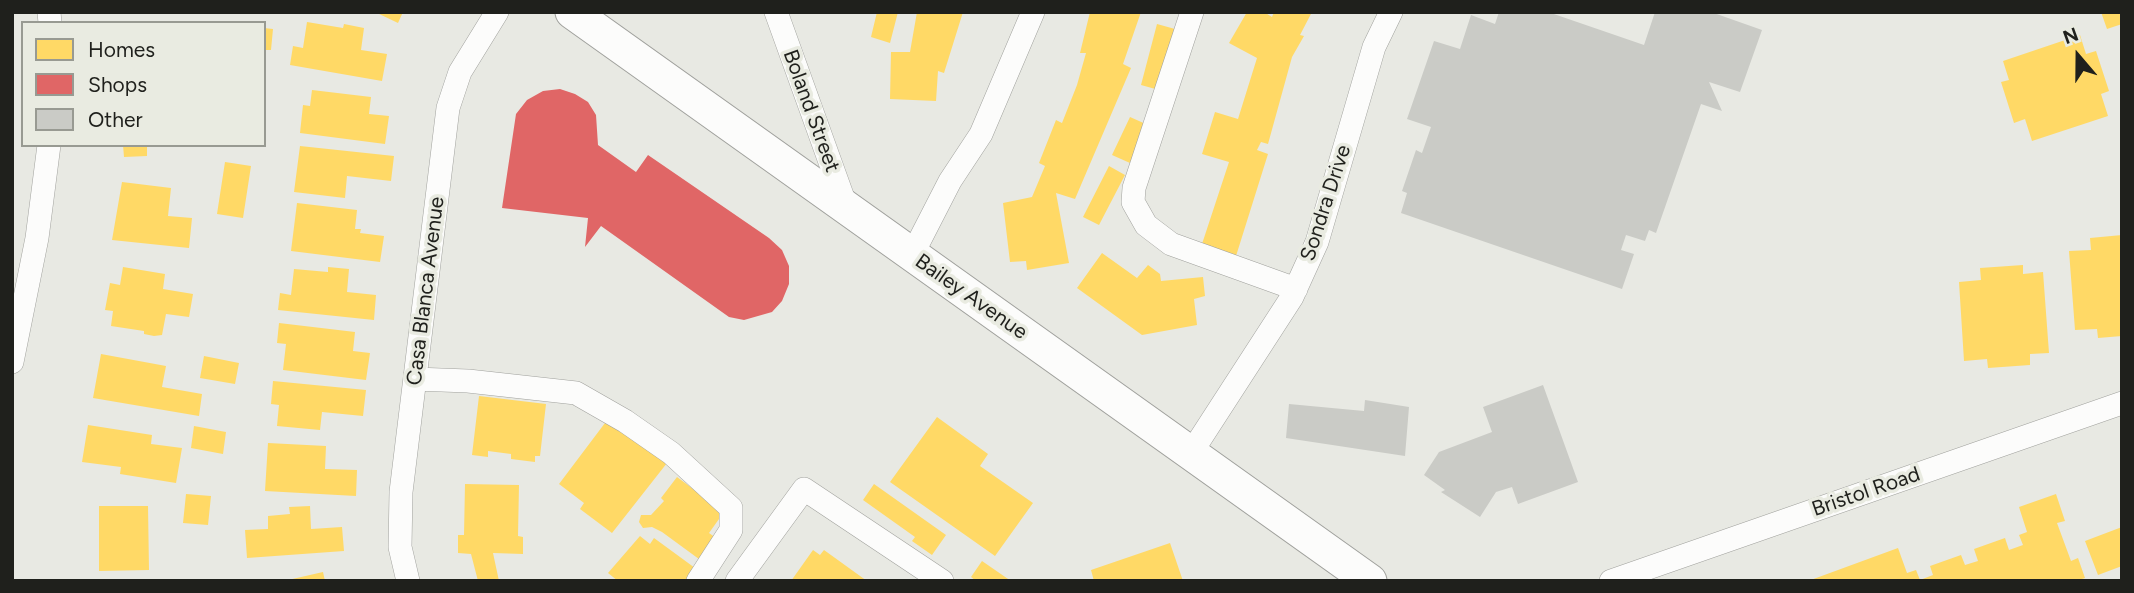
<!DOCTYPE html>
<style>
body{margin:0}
#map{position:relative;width:2134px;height:593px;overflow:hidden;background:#e8e9e3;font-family:Figtree,sans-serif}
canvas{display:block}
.frame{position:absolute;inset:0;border:14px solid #1f201c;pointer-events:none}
.legend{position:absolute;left:21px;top:21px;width:245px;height:126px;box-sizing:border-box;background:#e9ebe1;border:2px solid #989a92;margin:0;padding:9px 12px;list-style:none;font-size:21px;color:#1f201c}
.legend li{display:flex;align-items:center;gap:14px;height:35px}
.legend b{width:35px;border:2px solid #989a92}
.north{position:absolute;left:2043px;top:21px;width:70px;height:70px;-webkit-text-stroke:5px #e9ebe1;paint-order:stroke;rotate:340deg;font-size:19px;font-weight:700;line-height:28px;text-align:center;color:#1f201c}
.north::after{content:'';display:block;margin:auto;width:24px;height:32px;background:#1f201c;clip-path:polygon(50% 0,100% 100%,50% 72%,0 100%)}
</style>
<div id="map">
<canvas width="2134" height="593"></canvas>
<div class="frame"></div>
<ul class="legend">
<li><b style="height:19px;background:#ffd966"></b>Homes</li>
<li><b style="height:19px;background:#e06666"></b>Shops</li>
<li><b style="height:19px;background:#cacbc6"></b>Other</li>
</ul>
<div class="north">N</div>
</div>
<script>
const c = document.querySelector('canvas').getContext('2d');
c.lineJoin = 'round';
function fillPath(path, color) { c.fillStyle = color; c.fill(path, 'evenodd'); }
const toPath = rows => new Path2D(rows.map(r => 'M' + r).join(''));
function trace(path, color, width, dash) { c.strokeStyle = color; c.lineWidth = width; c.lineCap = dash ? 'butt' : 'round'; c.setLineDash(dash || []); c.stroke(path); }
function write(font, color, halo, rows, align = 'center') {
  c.font = font + ' Figtree,sans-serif'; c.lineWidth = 7; c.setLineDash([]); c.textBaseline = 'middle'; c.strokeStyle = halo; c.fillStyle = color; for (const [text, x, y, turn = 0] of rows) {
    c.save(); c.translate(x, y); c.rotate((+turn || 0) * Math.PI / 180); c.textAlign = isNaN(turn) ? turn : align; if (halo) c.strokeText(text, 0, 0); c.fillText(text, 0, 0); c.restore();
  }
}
const homes = toPath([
 [375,12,403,12,398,23],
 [877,12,898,12,890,43,871,37],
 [917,12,963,12,944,73,938,71,936,101,890,99,891,52,910,52],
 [1090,12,1141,12,1123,64,1131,68,1075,199,1056,193,1069,263,1027,270,1026,261,1010,262,1003,203,1032,197,1045,166,1039,163,1056,120,1062,123,1077,85,1086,53,1080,53],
 [1247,12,1264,12,1272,17,1274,12,1312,12,1300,35,1304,36,1292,57,1268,144,1261,142,1257,150,1268,154,1236,256,1202,244,1229,162,1202,154,1215,112,1238,119,1257,58,1229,43],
 [2101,12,2122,12,2122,24,2107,29],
 [307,22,343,28,344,24,364,28,361,50,387,54,382,81,290,65,293,46,303,48],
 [1157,24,1175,29,1159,90,1141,85],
 [264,28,273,29,271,50,264,50],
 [2080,35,2086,54,2096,51,2109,91,2101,94,2108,116,2032,141,2025,119,2014,123,2001,82,2009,80,2003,61],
 [312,90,371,97,369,114,389,116,385,144,300,133,303,105,310,106],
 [1130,117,1148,125,1130,163,1112,155],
 [123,145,147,145,147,156,124,157],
 [300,146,394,156,391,181,347,176,345,198,294,192],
 [225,162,251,166,243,218,217,214],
 [1109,166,1125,175,1099,225,1083,217],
 [122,182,171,188,168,216,192,218,189,248,112,240],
 [297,203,357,210,355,229,361,229,360,233,384,236,380,262,291,251],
 [2122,235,2122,336,2098,338,2097,329,2075,330,2069,251,2091,250,2090,238],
 [1102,253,1137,278,1148,265,1160,274,1161,281,1203,277,1205,296,1194,299,1197,325,1142,335,1077,288],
 [2023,265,2023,274,2043,272,2049,353,2030,354,2030,365,1988,368,1987,359,1964,361,1959,282,1981,280,1980,268],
 [123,267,165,274,163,289,193,294,189,317,166,314,162,335,154,336,144,334,144,331,111,326,113,311,105,310,110,283,120,285],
 [328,267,349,269,347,292,376,295,374,320,278,310,280,293,291,295,294,269,328,272],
 [279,323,355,332,353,351,370,353,366,380,283,370,286,344,277,343],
 [101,354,166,366,162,387,202,394,199,416,93,398],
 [204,356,239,363,235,384,200,378],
 [273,381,366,390,363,416,322,412,320,430,277,426,279,405,271,404],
 [479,396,546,404,540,456,535,456,535,462,511,459,511,454,488,451,488,457,472,455],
 [937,417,988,454,980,466,1033,503,995,556,890,482],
 [608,419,667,463,612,533,580,509,584,503,559,484],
 [88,425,152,435,151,444,182,448,176,483,120,474,121,467,82,462],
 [194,426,226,432,223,454,191,448],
 [268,443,326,446,325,469,357,470,356,496,265,491],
 [677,477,724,512,709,533,719,540,703,562,662,532,652,527,643,528,639,522,641,515,651,515,664,501,661,498],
 [465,484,519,485,518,536,523,537,523,554,493,553,499,581,478,581,471,554,458,553,458,535,464,535],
 [874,484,946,535,932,555,912,541,915,537,863,500],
 [186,494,211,496,208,525,183,523],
 [2056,494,2065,521,2057,523,2071,561,2078,558,2085,578,2076,581,1808,581,1898,548,1907,573,1916,570,1920,580,1933,575,1930,566,1961,555,1965,565,1978,561,1974,549,2005,538,2009,550,2023,545,2019,535,2027,532,2019,507],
 [99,506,148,506,149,570,99,571],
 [310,506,311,529,342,527,344,551,247,558,245,530,268,529,268,516,290,514,289,507],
 [2122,527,2122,566,2098,575,2085,541],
 [640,536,650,544,654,538,695,568,692,581,618,581,608,573],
 [1170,543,1183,581,1094,581,1091,570],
 [813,550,820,555,824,550,867,581,791,581],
 [982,561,1011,581,976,581,971,577],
 [323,572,325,581,289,581,288,580]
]);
const shops = toPath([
 [560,89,575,94,588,102,596,115,598,145,636,172,648,155,769,238,782,250,789,266,789,284,782,301,772,312,744,320,729,317,601,226,585,247,588,218,502,208,516,114,527,100,543,91]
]);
const building = toPath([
 [1499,12,1548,12,1644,45,1655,12,1711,12,1762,30,1740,92,1709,82,1722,111,1701,104,1656,233,1649,230,1645,241,1626,235,1621,250,1634,254,1622,289,1401,213,1407,193,1402,191,1416,150,1422,153,1431,127,1407,119,1434,41,1460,49,1471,15,1495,24],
 [1543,385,1578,482,1518,504,1512,487,1496,492,1480,517,1441,492,1445,490,1424,475,1439,452,1492,432,1483,407],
 [1365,400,1409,407,1405,456,1286,438,1289,404,1364,411]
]);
const street = toPath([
 [49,12,50,23],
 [776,12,847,209],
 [1192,12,1134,188,1133,202,1146,225,1171,244,1296,289],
 [912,255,950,181,981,134,1033,12],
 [12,362,37,238,49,145],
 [415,379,468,381,576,393,625,421,671,453,731,508,731,530,698,581],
 [1191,453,1292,297,1317,242,1374,47,1391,12],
 [408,581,400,547,401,492,448,108,460,72,497,12],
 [737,581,804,489,942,581],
 [1611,581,2122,403]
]);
const secondary = toPath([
 [572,12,1370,581]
]);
const streetNames = [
 ["Boland Street",811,111,70],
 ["Sondra Drive",1326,203,-72],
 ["Casa Blanca Avenue",426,291,-83],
 ["Bailey Avenue",971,297,35],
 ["Bristol Road",1866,492,-19]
];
fillPath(homes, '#ffd966');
fillPath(shops, '#e06666');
fillPath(building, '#cacbc6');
trace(street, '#a0a19d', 24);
trace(secondary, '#a0a19d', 35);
trace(street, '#fcfcfb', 23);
trace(secondary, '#fcfcfb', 33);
write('21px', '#1f201c', '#e9ebe1', streetNames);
</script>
